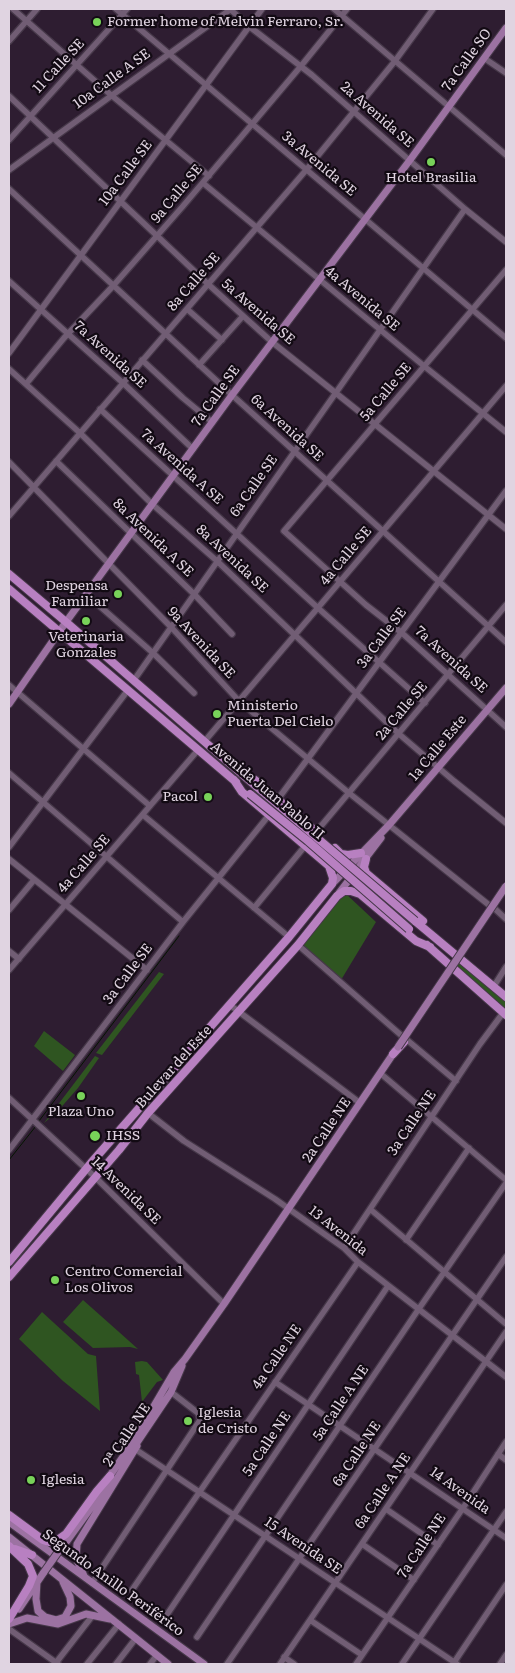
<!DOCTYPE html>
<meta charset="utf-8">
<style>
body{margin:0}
#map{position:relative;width:515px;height:1673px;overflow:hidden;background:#2e1d31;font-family:Literata,serif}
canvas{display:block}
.frame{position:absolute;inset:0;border:10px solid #e0d4e1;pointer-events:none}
</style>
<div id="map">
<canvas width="515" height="1673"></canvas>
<div class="frame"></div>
</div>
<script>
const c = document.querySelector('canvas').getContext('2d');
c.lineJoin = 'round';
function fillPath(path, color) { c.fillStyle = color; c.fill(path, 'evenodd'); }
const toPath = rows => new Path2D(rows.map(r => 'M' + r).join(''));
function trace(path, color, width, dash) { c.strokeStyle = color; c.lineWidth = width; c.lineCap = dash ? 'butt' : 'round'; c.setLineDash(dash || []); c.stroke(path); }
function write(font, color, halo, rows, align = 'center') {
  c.font = font + ' Literata,serif'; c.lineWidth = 4.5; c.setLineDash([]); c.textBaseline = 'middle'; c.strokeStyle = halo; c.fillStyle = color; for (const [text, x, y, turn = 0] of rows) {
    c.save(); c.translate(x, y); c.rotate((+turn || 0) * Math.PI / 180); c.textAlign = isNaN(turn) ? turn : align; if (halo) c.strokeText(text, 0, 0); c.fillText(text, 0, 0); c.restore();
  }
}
const green = toPath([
 [345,893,376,922,341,980,301,945,321,919],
 [460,959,506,998,506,1014,453,968],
 [159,972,164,974,102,1055,96,1053],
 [44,1031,75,1055,63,1071,34,1046],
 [95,1056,99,1058,78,1088,57,1112,44,1123],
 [83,1300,119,1332,138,1349,130,1347,93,1348,63,1322],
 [42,1312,88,1354,96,1356,100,1411,63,1381,19,1339],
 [142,1361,147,1362,163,1380,157,1382,142,1402,139,1375,136,1374,135,1362]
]);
const stream = toPath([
 [39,1121,179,936],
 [9,1160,36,1126]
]);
const minor = toPath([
 [13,9,111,95,209,176],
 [116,9,506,338],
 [230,9,250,27,312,75,465,209,506,242],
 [334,9,506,155],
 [9,41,37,9],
 [484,58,506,73],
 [9,96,208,284,272,342,506,529],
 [9,140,127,9],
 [9,170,231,9],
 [203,183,424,366,506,432],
 [9,189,232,395,506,642],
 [506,270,284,531,366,605,402,633,506,727],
 [9,281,123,383,193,449],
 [187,309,222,340],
 [9,353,262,9],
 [142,360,183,398,212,422],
 [199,365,243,316],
 [9,369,80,433,152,504,217,561,399,734,454,781,506,823],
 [26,384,64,338,113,286,183,206,301,66,347,9],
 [100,409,318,608,425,703],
 [56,461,194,594,232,634],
 [9,462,171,627,239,701,349,793,489,905],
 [9,516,307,169,395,61,433,9],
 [86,594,153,653,194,693],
 [134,680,465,209],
 [9,685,150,806],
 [204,742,506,386],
 [9,773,183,922],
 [278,799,506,491],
 [143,815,289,937],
 [316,832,506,605],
 [9,847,128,690],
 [9,859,147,970],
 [254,908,305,846],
 [494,908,506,919],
 [9,910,34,880],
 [298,945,402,1036],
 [9,951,19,959],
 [9,970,198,750],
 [494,986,506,967],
 [230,1005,360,1103],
 [406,1039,456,1081],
 [380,1073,506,1180],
 [9,1098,95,1177,224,1304],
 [148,1113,184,1141,275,1199,344,1248,358,1262,506,1377],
 [9,1150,183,922,269,815],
 [370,1209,506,1324],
 [406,1240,469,1148],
 [344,1248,480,1044,503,1013],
 [275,1382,506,1538],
 [135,1449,457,1664],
 [498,1454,506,1460],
 [386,1509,438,1545],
 [362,1544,414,1580],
 [92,1583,200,1420,198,1413,171,1392],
 [132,1590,358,1262],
 [166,1616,388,1286],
 [310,1620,362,1655],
 [9,1629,58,1664],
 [197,1637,418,1310,506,1183],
 [284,1657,294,1664],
 [55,1664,93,1615],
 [87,1664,119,1624],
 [116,1664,136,1638],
 [150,1664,157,1655],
 [227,1664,506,1257],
 [280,1664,506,1332],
 [356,1664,463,1508,506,1442],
 [402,1664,506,1512],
 [453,1664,506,1585],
 [500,1664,506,1655]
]);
const major = toPath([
 [9,704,66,622,232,395,410,160,506,28],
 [332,884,389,825,506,688],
 [339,893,381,838],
 [134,1447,171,1392,182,1366],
 [107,1480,131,1445,174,1372,185,1359,224,1304,395,1051],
 [9,1522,204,1664],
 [9,1537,168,1664],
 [61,1548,67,1541,112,1479],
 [84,1576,76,1558,77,1544,137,1446],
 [37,1581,36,1599,38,1611,45,1617,56,1620,65,1617,71,1606,70,1597,63,1582],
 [19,1609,44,1572],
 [9,1624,27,1618,58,1624,86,1614,110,1619]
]);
const highway = toPath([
 [9,574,66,622,257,787],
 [9,589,236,782],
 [255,780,313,829],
 [335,848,341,854,348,855,361,853],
 [366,859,364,867,366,873,423,921],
 [415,921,506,997],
 [427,945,506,1015],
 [393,1054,404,1042],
 [9,1262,91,1163,289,937,332,884,333,878,329,866,242,792,234,780],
 [9,1277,119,1150,148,1113,298,945,337,896,344,891,351,891,360,894,416,941,430,947],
 [9,1515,43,1540,49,1542,56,1541,66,1534,97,1491,110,1476],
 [9,1546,28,1564,33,1576,29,1586,9,1619],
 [15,1549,32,1555]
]);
const majorBridge = toPath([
 [398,1047,506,886],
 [44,1572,61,1548]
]);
const highwayBridge = toPath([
 [257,787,415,921],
 [250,794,308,841,409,929]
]);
const markers = [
 [97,22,5,"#78d259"],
 [431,162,5,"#78d259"],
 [118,594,5,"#78d259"],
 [86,621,5,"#78d259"],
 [217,714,5,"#78d259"],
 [208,797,5,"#78d259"],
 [81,1096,5,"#78d259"],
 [95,1136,6,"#78d259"],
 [55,1280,5,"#78d259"],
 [188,1421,5,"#78d259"],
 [31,1480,5,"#78d259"]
];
const poiNames = [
 ["Former home of Melvin Ferraro, Sr.",107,22],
 ["Hotel Brasilia",431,178,"center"],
 ["Despensa",108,586,"right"],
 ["Familiar",108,602,"right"],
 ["Veterinaria",86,637,"center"],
 ["Gonzales",86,653,"center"],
 ["Ministerio",227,706],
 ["Puerta Del Cielo",227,722],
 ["Pacol",198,797,"right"],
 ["Plaza Uno",81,1112,"center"],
 ["IHSS",106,1136],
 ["Centro Comercial",65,1272],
 ["Los Olivos",65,1288],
 ["Iglesia",198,1413],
 ["de Cristo",198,1429],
 ["Iglesia",41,1480]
];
const streetNames = [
 ["7a Calle SO",467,60,-54],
 ["11 Calle SE",59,66,-47],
 ["10a Calle A SE",112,79,-36],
 ["2a Avenida SE",377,115,41],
 ["3a Avenida SE",319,164,40],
 ["10a Calle SE",126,173,-53],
 ["9a Calle SE",177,194,-50],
 ["8a Calle SE",194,282,-49],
 ["4a Avenida SE",362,299,40],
 ["5a Avenida SE",258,312,41],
 ["7a Avenida SE",110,355,42],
 ["5a Calle SE",386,392,-50],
 ["7a Calle SE",216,396,-54],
 ["6a Avenida SE",287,428,42],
 ["7a Avenida A SE",182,467,42],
 ["6a Calle SE",254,486,-55],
 ["8a Avenida A SE",153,538,44],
 ["4a Calle SE",346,556,-50],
 ["8a Avenida SE",232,559,43],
 ["3a Calle SE",382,638,-53],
 ["9a Avenida SE",201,643,47],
 ["7a Avenida SE",451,660,42],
 ["2a Calle SE",402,711,-50],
 ["1a Calle Este",438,748,-50],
 ["Avenida Juan Pablo II",267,791,40],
 ["4a Calle SE",84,864,-49],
 ["3a Calle SE",128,974,-53],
 ["Bulevar del Este",174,1067,-48],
 ["3a Calle NE",412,1123,-56],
 ["2a Calle NE",327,1130,-56],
 ["14 Avenida SE",126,1191,44],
 ["13 Avenida",338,1231,38],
 ["4a Calle NE",277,1357,-55],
 ["5a Calle A NE",341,1403,-56],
 ["2ª Calle NE",127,1435,-56],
 ["5a Calle NE",267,1444,-56],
 ["6a Calle NE",357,1454,-56],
 ["6a Calle A NE",383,1491,-56],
 ["14 Avenida",460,1491,35],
 ["15 Avenida SE",303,1546,34],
 ["7a Calle NE",422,1546,-56],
 ["Segundo Anillo Periférico",113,1583,36]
];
fillPath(green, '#2f5521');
trace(stream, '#051602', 1);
trace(minor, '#463849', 8);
trace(major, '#463849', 9);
trace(highway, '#463849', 10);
trace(minor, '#715d74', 5.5);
trace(major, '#9c72a2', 7);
trace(highway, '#b880c1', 8);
trace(majorBridge, '#463849', 9, []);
trace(highwayBridge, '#463849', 10, []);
trace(majorBridge, '#9c72a2', 7);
trace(highwayBridge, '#b880c1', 8);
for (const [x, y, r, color] of markers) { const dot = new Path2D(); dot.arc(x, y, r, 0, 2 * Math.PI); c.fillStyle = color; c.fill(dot); trace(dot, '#120a13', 2); }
write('14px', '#e0d4e1', '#120a13', poiNames, 'left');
write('14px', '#e0d4e1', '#120a13', streetNames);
</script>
